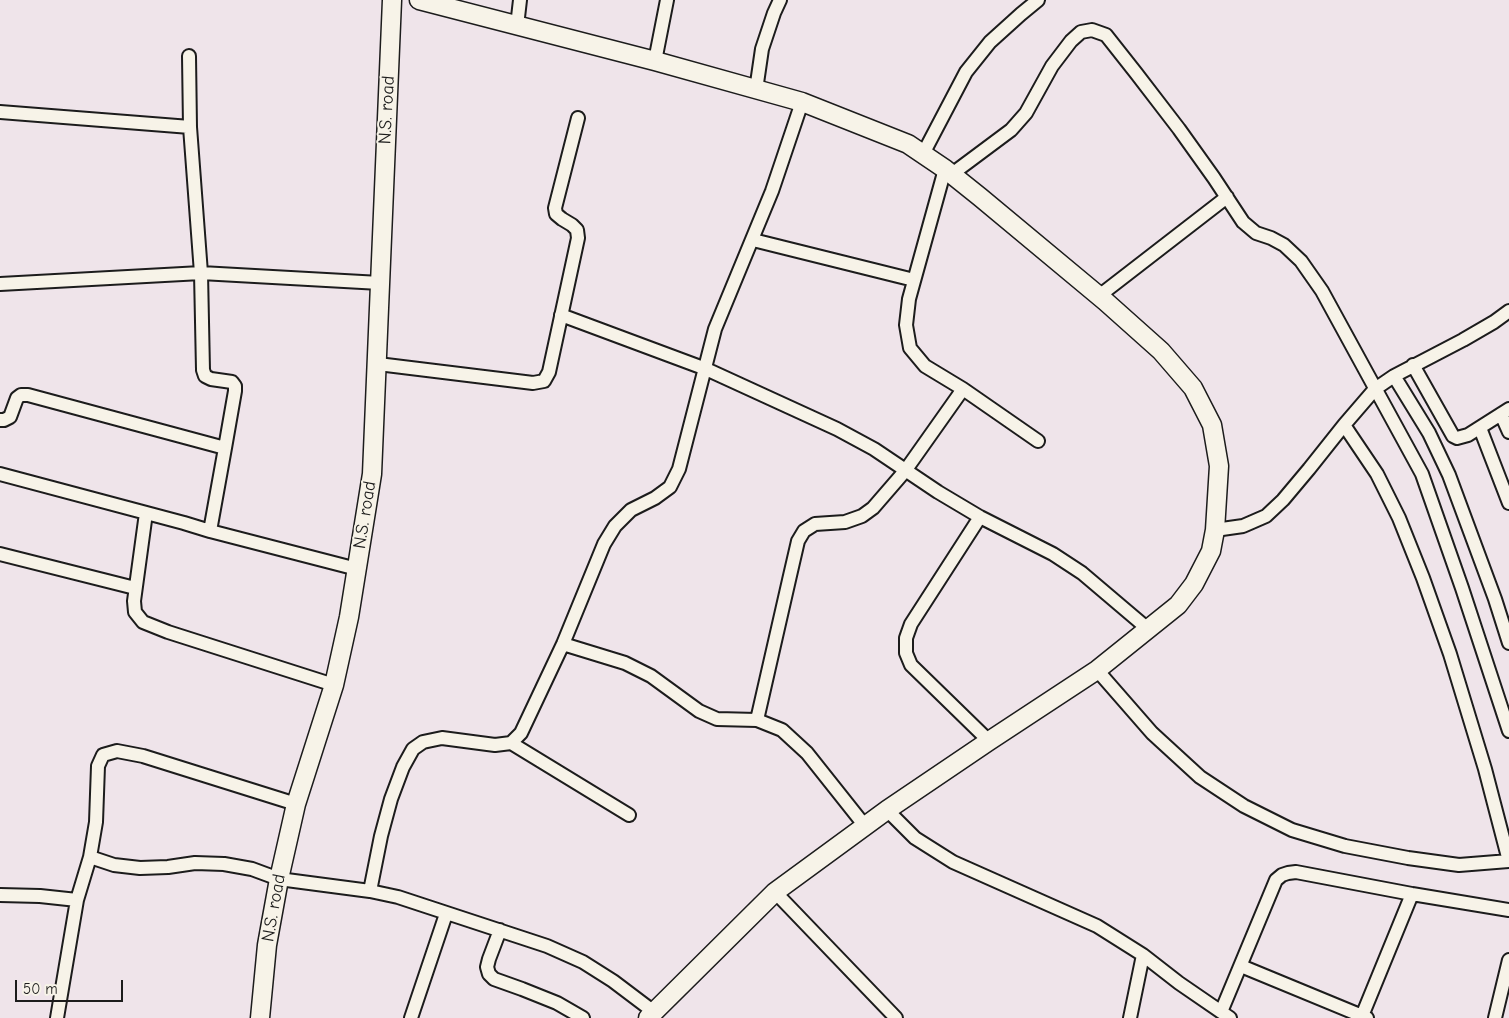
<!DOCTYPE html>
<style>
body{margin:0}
#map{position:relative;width:1509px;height:1018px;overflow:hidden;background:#efe4ea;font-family:"Comic Neue",sans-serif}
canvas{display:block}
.scale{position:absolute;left:15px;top:980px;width:108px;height:22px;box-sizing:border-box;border:2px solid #1c1c1c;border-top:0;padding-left:6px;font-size:15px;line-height:18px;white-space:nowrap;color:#1c1c1c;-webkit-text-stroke:4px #f7f3e8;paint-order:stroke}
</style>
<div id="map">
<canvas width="1509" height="1018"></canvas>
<div class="scale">50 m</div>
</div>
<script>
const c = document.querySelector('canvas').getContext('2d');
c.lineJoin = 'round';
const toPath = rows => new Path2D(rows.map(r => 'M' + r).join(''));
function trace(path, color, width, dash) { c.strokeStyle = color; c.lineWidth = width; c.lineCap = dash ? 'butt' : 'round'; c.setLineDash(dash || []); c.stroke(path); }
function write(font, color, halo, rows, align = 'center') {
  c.font = font + ' "Comic Neue",sans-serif'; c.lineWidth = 4; c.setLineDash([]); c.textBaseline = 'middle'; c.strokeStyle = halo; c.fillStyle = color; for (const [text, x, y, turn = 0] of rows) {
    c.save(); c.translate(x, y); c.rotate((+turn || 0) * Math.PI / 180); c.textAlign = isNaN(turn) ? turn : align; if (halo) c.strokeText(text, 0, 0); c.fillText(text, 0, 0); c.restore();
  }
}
const street = toPath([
 [517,26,520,0],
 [189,56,190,127,201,273,203,370,205,376,211,379,232,382,235,386,235,391,225,448],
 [655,61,667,0],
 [756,90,762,49,774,13,780,0],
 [0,112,190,127],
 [923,154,966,72,990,42,1021,14,1038,0],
 [945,169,909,299,906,325,910,348,925,366,963,389,1038,441],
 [952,174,1011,130,1026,113,1052,66,1071,41,1081,32,1092,30,1106,35,1136,73,1179,129,1214,178,1243,222,1256,233,1271,238,1284,245,1301,261,1322,291,1422,474,1462,588,1509,731],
 [753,240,914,280],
 [0,284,201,273,380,283],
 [1099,296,1227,197],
 [561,315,706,369,837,429,874,449,938,492,980,517,1053,554,1082,573,1148,629],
 [378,364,533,383,544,381,549,372,578,238,577,230,572,225,562,219,556,214,555,208,578,118],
 [1413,365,1453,436,1457,438,1468,435,1509,409],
 [1394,376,1429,433,1449,475,1495,599,1509,643],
 [1501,414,1509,432],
 [0,420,4,420,10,417,17,398,21,395,28,395,225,448,210,531,357,569],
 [1344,425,1377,474,1399,518,1423,578,1450,654,1485,769,1509,861],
 [1480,428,1509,503],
 [0,474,184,523,210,531],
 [146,513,134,601,135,612,143,622,168,632,334,685],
 [980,517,911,624,906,638,906,653,911,665,989,741],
 [1215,530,1243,526,1266,516,1283,500,1309,469,1344,425,1375,389,1394,376,1463,340,1494,322,1509,311],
 [0,554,135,588],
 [563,644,625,663,651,676,699,711,717,719,757,720,782,730,807,753,865,826],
 [1097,670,1152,733,1200,777,1244,806,1292,830,1345,846,1408,858,1459,865,1509,861],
 [757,720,789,580,798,541,804,531,815,524,845,522,862,516,873,508,905,471,963,389],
 [511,743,629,815],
 [887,810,915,838,953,862,1097,926,1143,955,1179,983,1230,1018],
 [90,857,114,865,140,868,168,867,195,863,224,864,252,869,279,879,370,891,381,836,391,799,403,767,413,749,423,742,442,738,495,745,511,743,521,733,563,644,604,544,615,526,631,510,655,498,670,487,679,469,715,329,772,191,802,102],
 [370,891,398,897,547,946,583,962,613,981,654,1012],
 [775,892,896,1018],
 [0,895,40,896,77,900],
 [500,930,489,959,487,967,489,974,494,979,522,989,557,1003,583,1018],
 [1241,966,1367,1018],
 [1221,1012,1276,880,1282,875,1288,873,1296,872,1412,894,1509,910],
 [1362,1016,1412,894],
 [57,1018,77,900,90,857,96,822,98,766,103,755,117,751,143,756,296,804],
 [411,1018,446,914],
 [1130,1018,1143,955],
 [1495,1018,1509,960]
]);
const secondary = toPath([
 [419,0,655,61,802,102,908,144,945,169,980,197,1105,301,1161,351,1193,388,1212,425,1219,466,1215,530,1211,551,1194,584,1178,605,1097,670,989,741,887,810,775,892,648,1018],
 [260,1018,267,945,279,879,296,804,334,685,349,617,372,474,392,0]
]);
const streetNames = [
 ["N.S. road",387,110,-87],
 ["N.S. road",365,515,-81],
 ["N.S. road",274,908,-80]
];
trace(street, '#1c1c1c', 16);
trace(secondary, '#1c1c1c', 21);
trace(street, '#f7f3e8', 12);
trace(secondary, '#f7f3e8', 18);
write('18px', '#1c1c1c', '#f7f3e8', streetNames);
</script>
